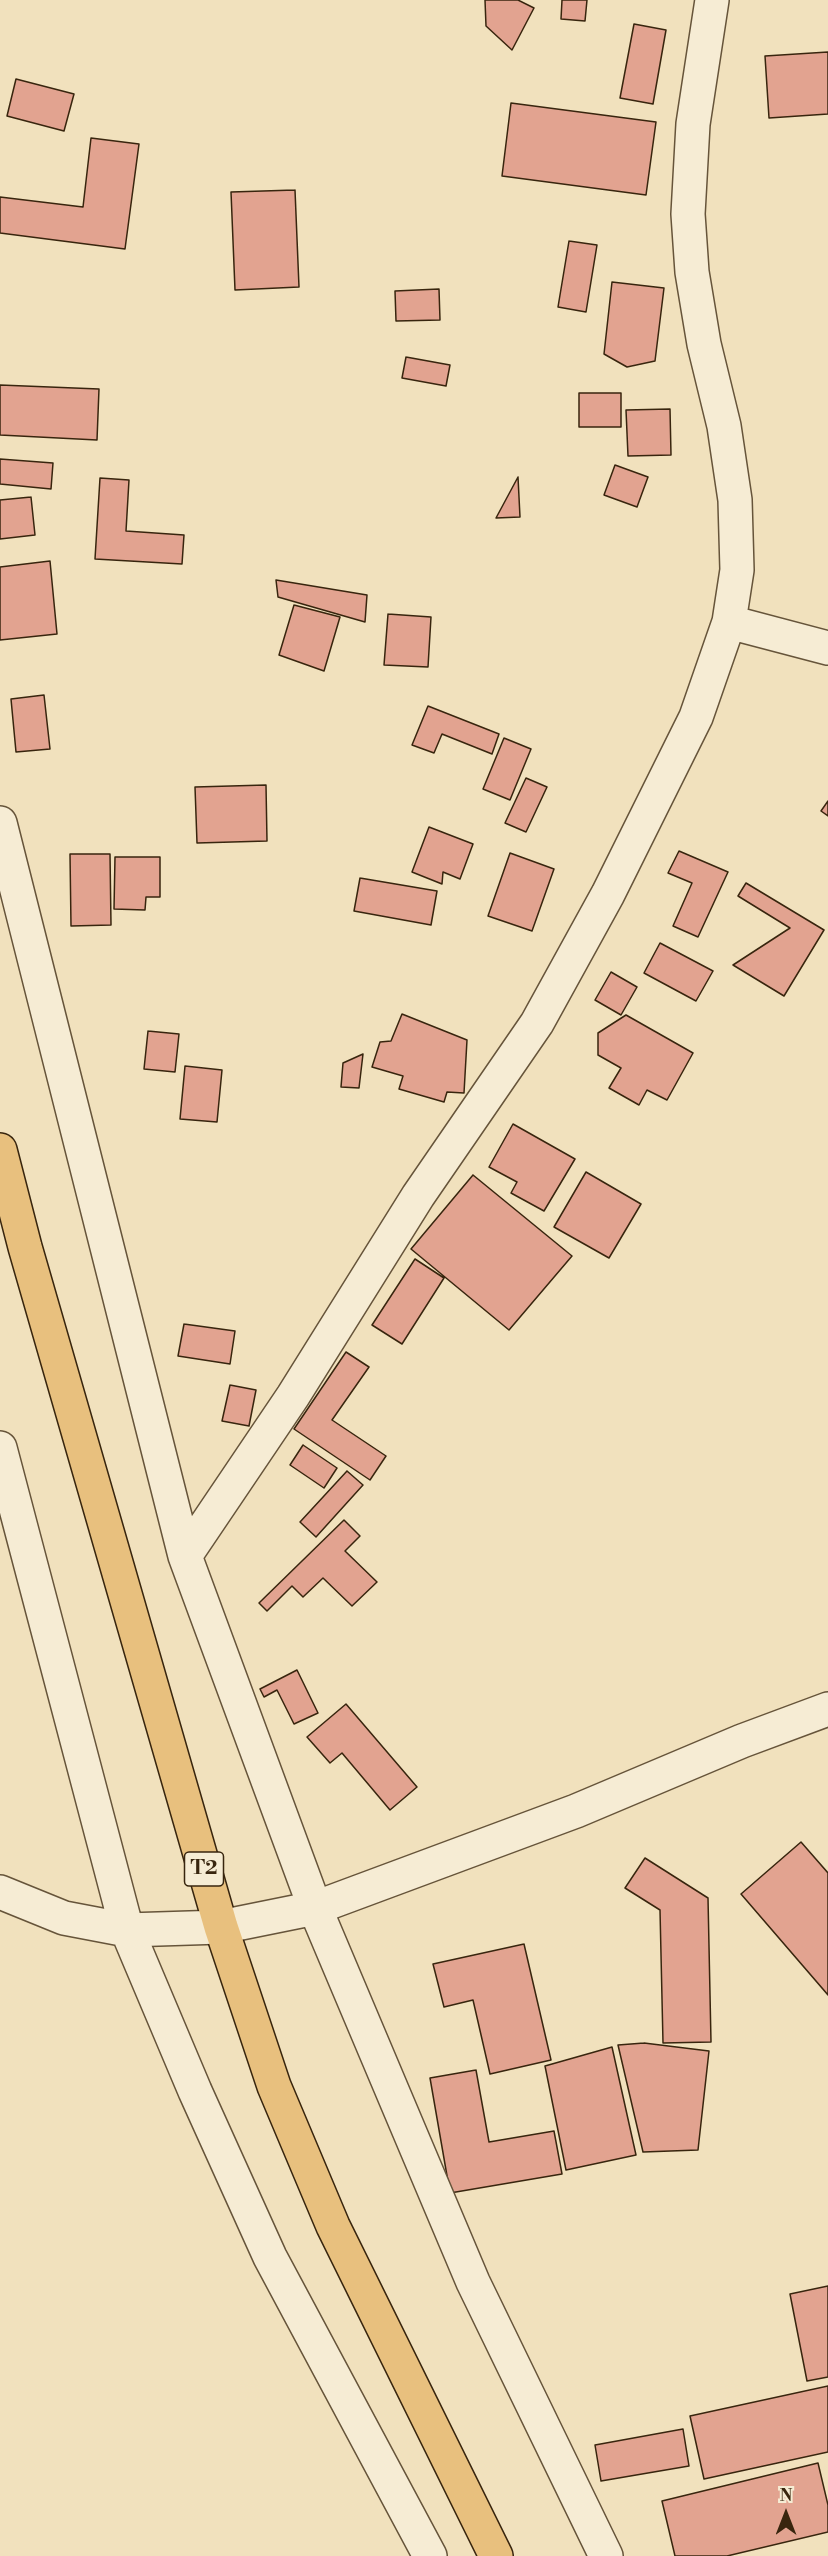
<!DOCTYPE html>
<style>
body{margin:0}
#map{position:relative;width:828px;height:2556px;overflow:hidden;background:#f1e1bd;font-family:"Libre Bodoni",serif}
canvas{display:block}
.north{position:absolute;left:756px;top:2484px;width:60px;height:60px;-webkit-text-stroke:4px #f6ecd4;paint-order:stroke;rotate:0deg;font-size:16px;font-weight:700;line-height:24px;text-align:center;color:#38250e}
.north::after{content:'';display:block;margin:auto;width:21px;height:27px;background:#38250e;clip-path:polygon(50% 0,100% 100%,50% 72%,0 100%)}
</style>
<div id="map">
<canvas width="828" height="2556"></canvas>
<div class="north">N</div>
</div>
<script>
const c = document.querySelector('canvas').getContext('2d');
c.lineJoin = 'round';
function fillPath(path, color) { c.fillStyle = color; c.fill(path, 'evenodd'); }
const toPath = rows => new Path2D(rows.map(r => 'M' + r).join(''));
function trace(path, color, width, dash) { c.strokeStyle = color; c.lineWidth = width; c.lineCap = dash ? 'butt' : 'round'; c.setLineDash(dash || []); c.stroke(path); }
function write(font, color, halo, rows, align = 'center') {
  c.font = font + ' "Libre Bodoni",serif'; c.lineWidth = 6; c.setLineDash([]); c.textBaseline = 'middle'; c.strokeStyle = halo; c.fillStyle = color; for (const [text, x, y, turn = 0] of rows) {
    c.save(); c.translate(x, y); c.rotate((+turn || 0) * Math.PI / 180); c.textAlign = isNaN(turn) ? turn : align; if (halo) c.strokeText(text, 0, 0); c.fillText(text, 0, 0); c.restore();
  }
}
const building = toPath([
 [485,0,518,0,534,8,512,50,486,26,485,0],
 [562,0,587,0,585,21,561,19,562,0],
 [634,24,666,30,653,104,620,98,634,24],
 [828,52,828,114,769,118,765,56,828,52],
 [16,79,74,94,64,131,7,116,16,79],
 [511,103,656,122,646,195,502,176,511,103],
 [91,138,139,144,125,249,0,233,0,197,83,207,91,138],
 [295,190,299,287,235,290,231,192,295,190],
 [569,241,597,245,586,312,558,307,569,241],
 [612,282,664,288,655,361,627,367,604,354,612,282],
 [439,289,440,320,396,321,395,291,439,289],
 [406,357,450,365,446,386,402,378,406,357],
 [0,385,99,389,97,440,0,435,0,385],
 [579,393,621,393,621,427,579,427,579,393],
 [670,409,671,455,628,456,626,410,670,409],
 [0,459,53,463,51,489,0,484,0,459],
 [615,465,648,477,637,507,604,495,615,465],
 [518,477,520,517,496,518,518,477],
 [100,478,129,480,126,531,184,535,182,564,95,559,100,478],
 [31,497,35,535,0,539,0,500,31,497],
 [50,561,57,634,0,640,0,567,50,561],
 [276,580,367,595,365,622,278,597,276,580],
 [294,605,340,617,324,671,279,655,294,605],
 [388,614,431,617,428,667,384,665,388,614],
 [44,695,50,749,16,752,11,699,44,695],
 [428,706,499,734,492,754,442,734,434,753,412,745,428,706],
 [504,738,531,749,510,800,483,789,504,738],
 [526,778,547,787,526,832,505,823,526,778],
 [266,785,267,841,197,843,195,787,266,785],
 [828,801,828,816,821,811,828,801],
 [429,827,473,844,460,879,443,872,442,884,412,872,429,827],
 [679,851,728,872,698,937,673,926,692,883,668,873,679,851],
 [510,853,554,869,532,931,488,916,510,853],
 [70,854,110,854,111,925,71,926,70,854],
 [115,857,160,857,160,897,146,897,145,910,114,909,115,857],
 [360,878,437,891,431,925,354,911,360,878],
 [746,883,824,930,784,996,733,965,790,928,738,896,746,883],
 [660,943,713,971,696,1001,644,973,660,943],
 [611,972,637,987,621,1015,595,1000,611,972],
 [402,1014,467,1040,464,1093,447,1092,444,1102,399,1089,403,1076,372,1067,380,1042,391,1041,402,1014],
 [626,1015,693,1053,667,1100,647,1090,639,1105,609,1088,621,1068,598,1055,598,1033,626,1015],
 [148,1031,179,1034,175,1072,144,1069,148,1031],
 [363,1054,359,1088,341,1087,343,1063,363,1054],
 [185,1066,222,1070,217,1122,180,1119,185,1066],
 [513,1124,575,1159,544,1211,511,1193,517,1182,489,1167,513,1124],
 [586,1172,641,1204,609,1258,554,1227,586,1172],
 [473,1175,572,1256,509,1330,411,1249,473,1175],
 [415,1259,444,1278,402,1344,372,1325,415,1259],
 [184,1324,235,1331,230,1364,178,1356,184,1324],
 [346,1352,369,1367,332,1420,386,1456,370,1480,294,1429,346,1352],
 [230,1385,256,1390,249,1426,222,1421,230,1385],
 [303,1445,337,1468,324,1488,290,1465,303,1445],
 [347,1471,363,1485,316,1537,300,1522,347,1471],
 [344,1520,360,1536,345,1551,377,1582,352,1606,323,1578,303,1597,292,1586,267,1611,259,1603,344,1520],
 [297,1670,318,1713,294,1724,277,1690,264,1697,260,1689,297,1670],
 [346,1704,417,1787,390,1810,342,1753,330,1763,307,1737,346,1704],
 [801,1842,828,1873,828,1995,741,1894,801,1842],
 [645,1858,708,1898,711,2042,663,2043,660,1910,625,1888,645,1858],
 [524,1944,551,2060,490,2074,473,2000,444,2007,433,1964,524,1944],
 [644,2043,709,2051,698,2150,643,2152,618,2045,644,2043],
 [612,2047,636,2155,566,2170,545,2066,612,2047],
 [476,2070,489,2142,554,2131,562,2174,450,2193,430,2078,476,2070],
 [828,2286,828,2377,807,2381,790,2294,828,2286],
 [828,2386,828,2452,704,2479,690,2416,828,2386],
 [683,2429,689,2466,601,2481,595,2445,683,2429],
 [818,2463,828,2505,828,2532,727,2556,675,2556,662,2501,818,2463]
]);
const street = toPath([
 [729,622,828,648],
 [0,823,185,1556,315,1908,473,2282,606,2556],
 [0,1448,127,1930,195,2091,270,2257,430,2556],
 [185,1556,293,1396,418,1196,537,1023,608,894,696,717,729,622,737,570,735,500,724,426,704,344,692,272,688,214,693,124,712,0],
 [0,1892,64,1918,127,1930,221,1927,315,1908,576,1811,742,1741,828,1709]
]);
const highway = toPath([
 [0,1150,25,1247,221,1927,274,2086,333,2226,496,2556]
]);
const shields = [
 [204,1869,39]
];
const shieldNames = [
 ["T2",204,1869]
];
fillPath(building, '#e2a390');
trace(building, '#38250e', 1.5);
trace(street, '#66543a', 36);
trace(highway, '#38250e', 36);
trace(street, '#f6ecd4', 33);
trace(highway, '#e8c07e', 33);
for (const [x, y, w] of shields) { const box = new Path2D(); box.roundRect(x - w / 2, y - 17, w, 34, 4.5); c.fillStyle = '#f6ecd4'; c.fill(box); trace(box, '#38250e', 1.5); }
write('bold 20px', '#38250e', null, shieldNames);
</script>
